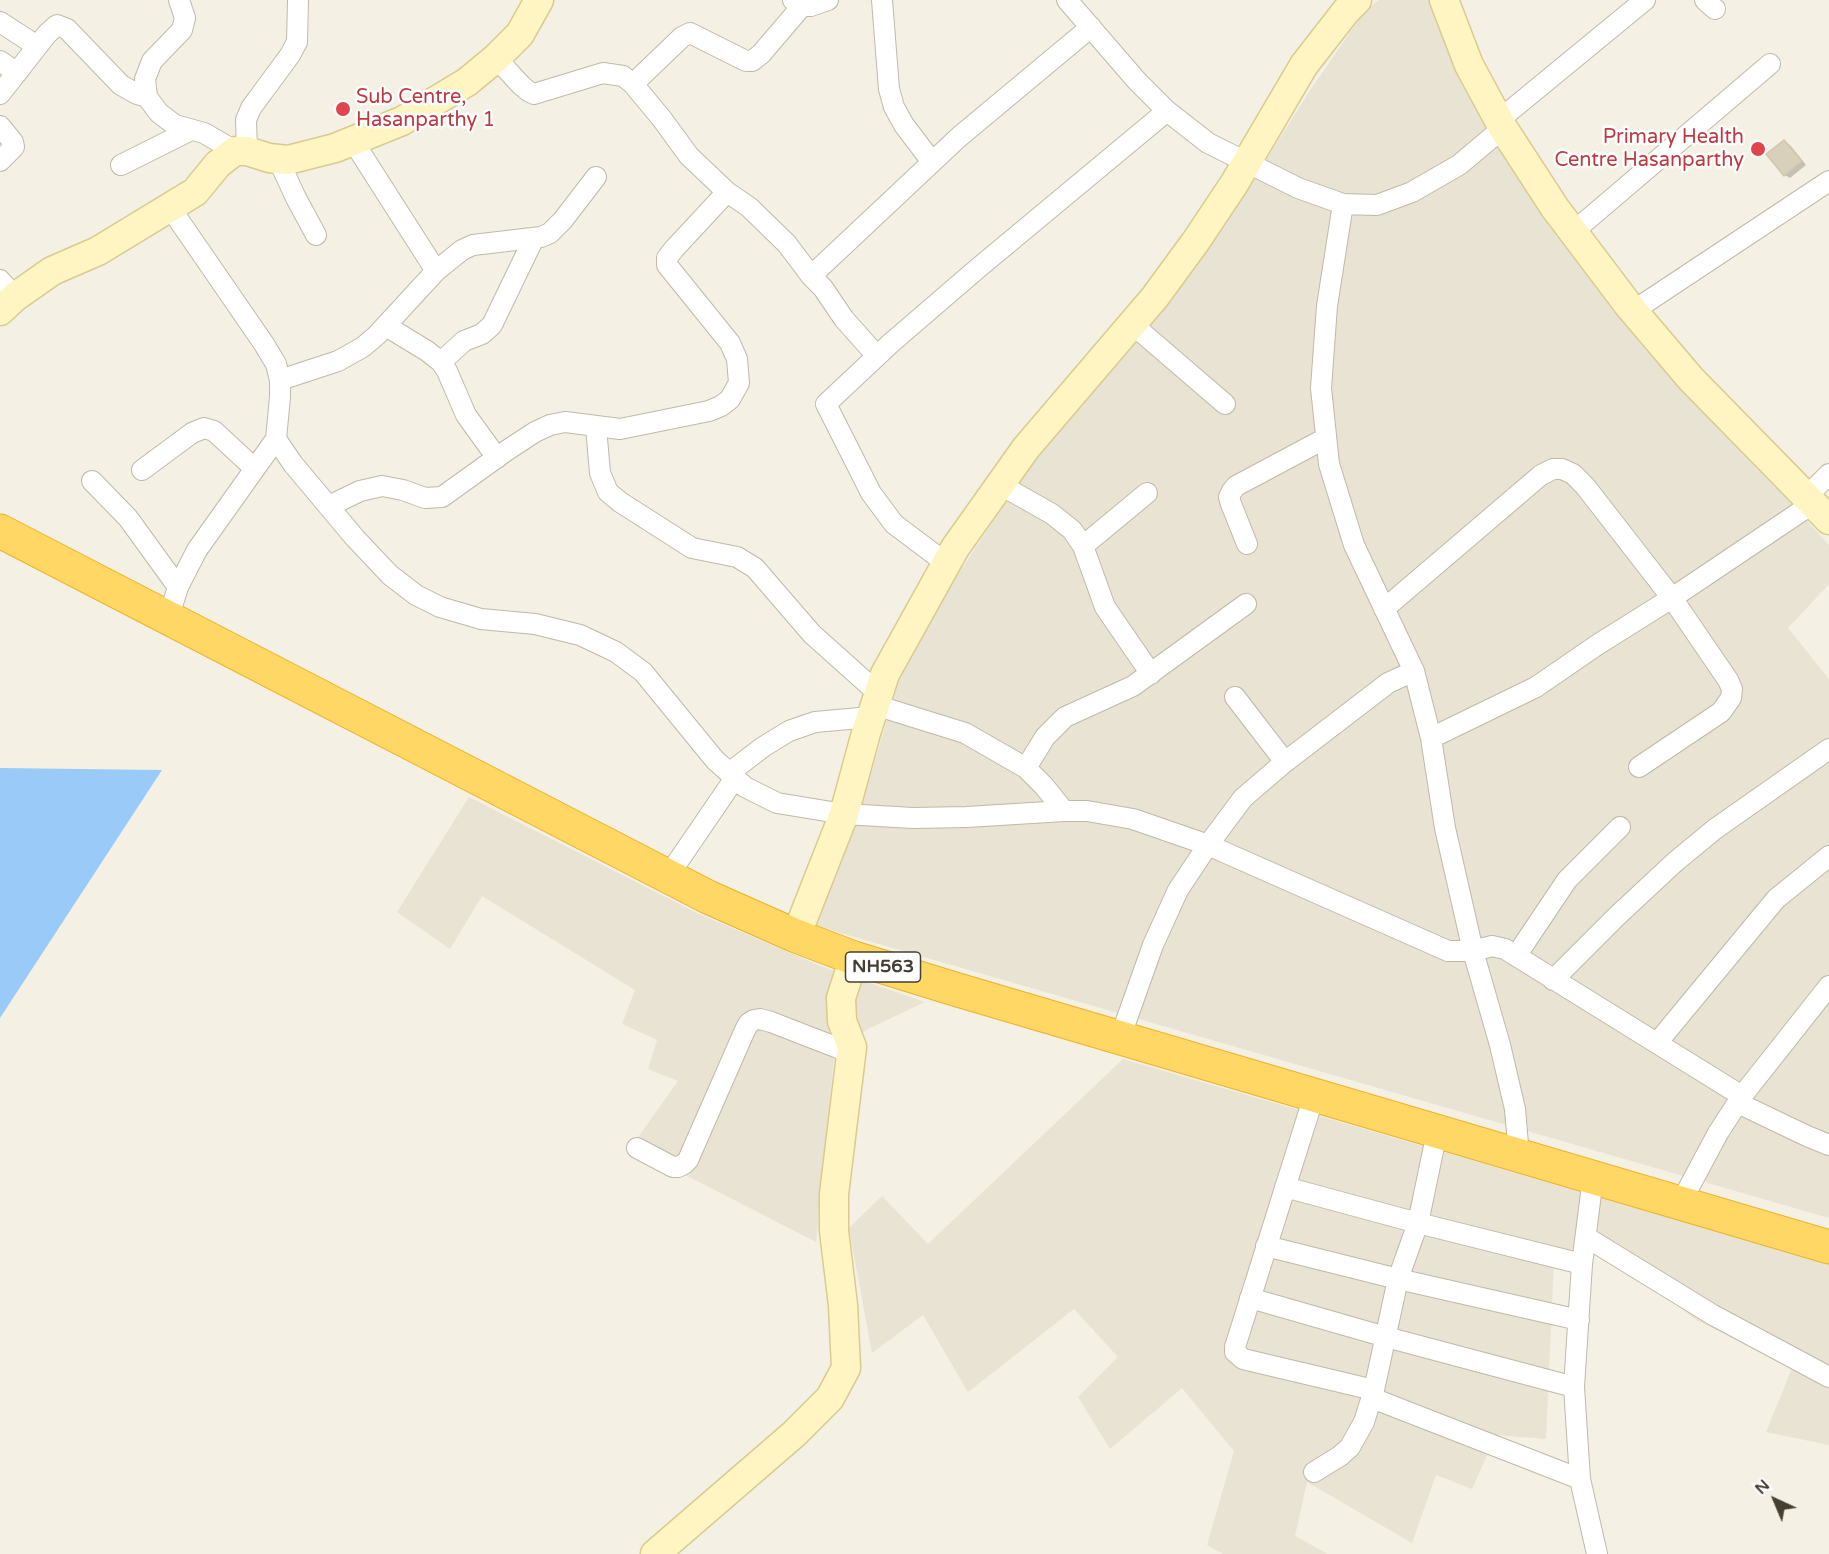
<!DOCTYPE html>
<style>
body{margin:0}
#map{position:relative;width:1829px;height:1554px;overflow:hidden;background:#f4f0e4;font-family:"Varela Round",sans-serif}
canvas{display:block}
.north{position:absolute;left:1745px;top:1470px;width:60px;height:60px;-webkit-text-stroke:4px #fff;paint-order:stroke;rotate:316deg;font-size:16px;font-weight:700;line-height:24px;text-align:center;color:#464033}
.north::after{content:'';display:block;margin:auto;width:21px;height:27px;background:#464033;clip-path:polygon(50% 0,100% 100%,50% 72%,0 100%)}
</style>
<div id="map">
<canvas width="1829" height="1554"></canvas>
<div class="north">N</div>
</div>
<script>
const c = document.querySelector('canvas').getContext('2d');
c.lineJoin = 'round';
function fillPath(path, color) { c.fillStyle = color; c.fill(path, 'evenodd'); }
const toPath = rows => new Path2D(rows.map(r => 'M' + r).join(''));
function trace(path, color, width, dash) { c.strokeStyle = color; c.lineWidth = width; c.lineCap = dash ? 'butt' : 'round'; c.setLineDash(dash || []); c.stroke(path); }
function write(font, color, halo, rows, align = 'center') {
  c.font = font + ' "Varela Round",sans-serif'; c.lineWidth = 5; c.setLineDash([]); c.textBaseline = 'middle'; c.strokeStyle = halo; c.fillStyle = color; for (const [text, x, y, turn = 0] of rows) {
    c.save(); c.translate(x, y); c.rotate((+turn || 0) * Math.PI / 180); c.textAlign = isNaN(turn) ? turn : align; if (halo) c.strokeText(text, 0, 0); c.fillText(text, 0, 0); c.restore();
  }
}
const residential = toPath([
 [1379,0,1429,0,1469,94,1543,211,1645,349,1756,465,1829,545,1829,584,1788,628,1829,679,1829,1218,813,925,861,807,898,683,948,589,1047,441,1165,304,1223,228,1311,89,1364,12],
 [469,797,697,913,818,965,925,1002,866,1030,834,1057,816,1242,631,1147,678,1081,648,1069,657,1040,622,1024,635,990,482,896,450,949,397,912],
 [1123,1059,1829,1264,1829,1445,1766,1432,1793,1366,1696,1320,1591,1238,1554,1260,1546,1439,1496,1435,1472,1489,1436,1475,1412,1543,1307,1482,1295,1536,1328,1554,1223,1554,1207,1545,1234,1451,1182,1388,1110,1449,1078,1397,1118,1357,1074,1309,968,1392,923,1315,872,1353,849,1228,882,1196,928,1244]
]);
const water = toPath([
 [0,768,162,770,0,1018]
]);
const shadow = toPath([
 [1784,142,1790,145,1806,165,1790,178,1785,175]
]);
const building = toPath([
 [1784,140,1802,161,1784,176,1766,154,1784,140]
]);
const street = toPath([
 [179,0,185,18,182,30,152,61,145,79,147,97,159,113,175,125,204,133,235,151],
 [793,0,802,6,811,6,828,0],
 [882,0,889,89,894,107,904,125,932,162],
 [1067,0,1137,81,1167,111],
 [1705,0,1715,9],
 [0,22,37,46],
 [496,58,521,85,528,91,534,94,603,73,623,76,633,84,662,119,689,156,727,192,749,207,787,244,811,276],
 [0,61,17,73],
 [633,84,682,37,690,33,746,61,752,61,761,54,802,6],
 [0,94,47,34,57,25,67,29,121,85,137,94,147,97],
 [1499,120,1645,0],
 [0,126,13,142,14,147,0,161],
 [353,141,436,271],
 [247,151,246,120,251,108,290,55,297,42,298,0],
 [278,159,296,198,316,235],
 [121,165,191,130],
 [1343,204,1327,306,1321,388,1329,464,1354,545,1414,671,1431,738,1445,828,1473,951,1500,1045,1515,1109,1519,1156],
 [169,206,264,344,276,364,280,380,280,397,276,439],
 [1573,232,1770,64],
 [0,280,15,297],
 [1633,311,1829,181],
 [1132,324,1225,404],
 [386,326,427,351,441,362,447,371,466,415,497,458],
 [877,356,844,319,823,288,811,276,959,137,1091,27],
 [441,362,464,341,482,334,492,325,534,238],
 [280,380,338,361,363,347,377,335,436,271,462,250,473,245,541,237,550,233,563,220,596,177],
 [596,427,600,473,608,492,620,502,692,548,737,557,755,568,812,634,879,694],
 [142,470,192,433,204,428,214,431,254,468],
 [92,481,128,518,178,587],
 [999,484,1052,514,1072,530,1083,546,1105,607,1151,674],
 [1806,497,1829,474],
 [329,506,360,491,382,486,403,490,425,498,442,497,506,451,535,432,550,425,565,422,620,429,709,411,721,406,730,399,739,383,737,359,730,343,667,265,667,258,674,249,727,192],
 [1247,544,1231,504,1229,497,1232,491,1236,486,1326,438],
 [1083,546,1147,493],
 [946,563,894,524,871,493,826,404,891,343,977,269,1167,111,1208,143,1298,188,1343,204,1377,205,1412,192,1459,165,1503,128],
 [1384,609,1541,475,1553,469,1562,469,1573,474,1585,486,1672,598,1728,680,1732,689,1731,698,1721,712,1639,767],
 [168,619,178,587,197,550,276,439,293,464,355,538,390,575,416,595,440,607,481,619,535,624,580,635,616,652,643,672,715,760,745,787,777,803,844,814,913,818,967,817,1064,811,1087,811,1133,819,1208,845,1448,951,1473,951,1492,946,1505,949,1742,1096],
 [1235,697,1285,762],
 [875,705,965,733,1026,768,1044,786,1064,811],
 [1431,738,1536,687,1597,645,1672,598,1812,504],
 [1026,768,1045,737,1065,717,1133,686,1246,604],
 [729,773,763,747,789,731,815,722,871,717],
 [668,876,735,778],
 [1516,956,1567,880,1620,827],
 [1553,980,1617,916,1675,862,1715,829,1829,749],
 [1120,1038,1153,945,1178,890,1208,845,1243,798,1285,762,1388,683,1414,671],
 [1657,1043,1776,899,1829,856],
 [1314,1096,1235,1347,1235,1352,1243,1359,1374,1390],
 [1738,1103,1807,1136,1829,1145],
 [637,1148,673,1167,678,1167,684,1164,688,1160,745,1030,749,1023,754,1020,760,1019,771,1022,851,1053],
 [1593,1178,1582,1264,1574,1387,1580,1479,1597,1554],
 [1285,1187,1418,1223,1582,1264],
 [1680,1204,1718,1133,1742,1096,1829,986],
 [1586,1237,1713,1315,1829,1377],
 [1266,1246,1398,1279,1579,1320],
 [1250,1298,1386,1337,1574,1387],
 [1372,1398,1580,1479],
 [1314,1472,1340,1456,1350,1447,1364,1422,1374,1390,1398,1279,1418,1223,1437,1132]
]);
const secondary = toPath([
 [1444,0,1469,65,1503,128,1555,208,1629,306,1691,379,1829,520],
 [0,311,15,297,52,271,98,251,195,192,218,164,235,151,247,151,269,158,288,160,335,148,402,121,467,82,496,58,520,34,539,0],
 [796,936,844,814,866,733,885,674,955,548,1026,448,1155,297,1196,241,1234,184,1304,65,1346,11,1357,0],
 [655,1554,794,1434,830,1398,846,1368,843,1305,834,1231,834,1194,852,1047,842,1021,841,998,854,958]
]);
const highway = toPath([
 [0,531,708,897,796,936,854,958,958,990,1829,1247]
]);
const markers = [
 [343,109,8,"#e0444e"],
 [1758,149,8,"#e0444e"]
];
const shields = [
 [883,967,75]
];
const shieldNames = [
 ["NH563",883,967]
];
const healthNames = [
 ["Sub Centre,",356,98],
 ["Hasanparthy 1",356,121],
 ["Primary Health",1744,138,"right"],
 ["Centre Hasanparthy",1744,161,"right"]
];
fillPath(residential, '#e8e3d2');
fillPath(water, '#9acaf7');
fillPath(shadow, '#0003');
fillPath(building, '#d9d0bb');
trace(building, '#d2c6ab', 1.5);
trace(street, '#c0b9a6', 22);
trace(secondary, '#d8cb8f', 31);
trace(highway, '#ecb226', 35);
trace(street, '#fff', 20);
trace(secondary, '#fff5c3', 28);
trace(highway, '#ffd764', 33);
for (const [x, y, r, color] of markers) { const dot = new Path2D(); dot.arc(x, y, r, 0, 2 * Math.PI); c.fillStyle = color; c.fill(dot); trace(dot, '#fff', 2); }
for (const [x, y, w] of shields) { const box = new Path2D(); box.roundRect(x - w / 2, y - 15, w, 30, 4.5); c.fillStyle = '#fff'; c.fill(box); trace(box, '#464033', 1.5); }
write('bold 18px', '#464033', null, shieldNames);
write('20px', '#be3a42', '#fff', healthNames, 'left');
</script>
